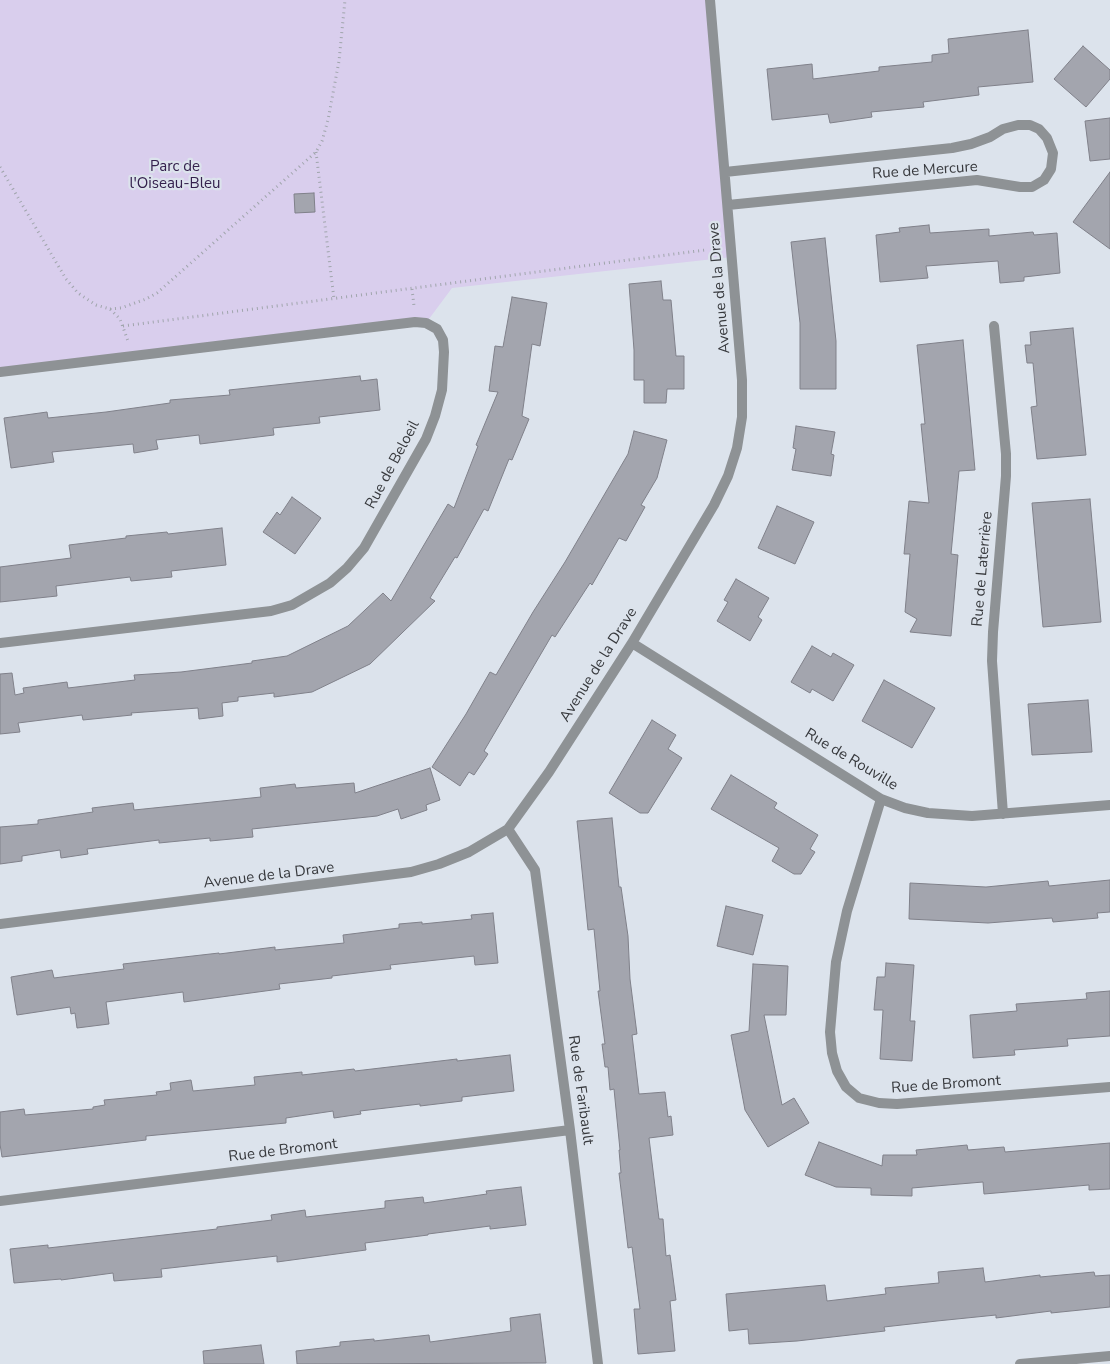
<!DOCTYPE html>
<meta charset="utf-8">
<style>
body{margin:0}
canvas{display:block;background:#dce3ec}
</style>
<canvas width="1110" height="1364"></canvas>
<script>
const c = document.querySelector('canvas').getContext('2d');
c.lineJoin = 'round';
function fillPath(path, color) { c.fillStyle = color; c.fill(path, 'evenodd'); }
const toPath = rows => new Path2D(rows.map(r => 'M' + r).join(''));
function trace(path, color, width, dash) { c.strokeStyle = color; c.lineWidth = width; c.lineCap = dash ? 'butt' : 'round'; c.setLineDash(dash || []); c.stroke(path); }
function write(font, color, halo, rows, align = 'center') {
  c.font = font + ' "Nunito Sans",sans-serif'; c.lineWidth = 4.5; c.setLineDash([]); c.textBaseline = 'middle'; c.strokeStyle = halo; c.fillStyle = color; for (const [text, x, y, turn = 0] of rows) {
    c.save(); c.translate(x, y); c.rotate((+turn || 0) * Math.PI / 180); c.textAlign = isNaN(turn) ? turn : align; if (halo) c.strokeText(text, 0, 0); c.fillText(text, 0, 0); c.restore();
  }
}
const green = toPath([
 [0,0,710,0,732,257,452,288,426,323,0,372]
]);
const building = toPath([
 [1028,30,1033,82,978,87,979,95,923,102,924,107,871,112,872,117,830,123,828,114,772,120,767,69,812,64,813,79,879,71,879,67,932,62,932,55,949,53,948,39,1028,30],
 [1083,46,1110,70,1110,79,1086,107,1054,79,1083,46],
 [1110,118,1110,159,1090,161,1085,121,1110,118],
 [1110,172,1110,249,1073,222,1110,172],
 [314,193,315,212,295,213,294,194,314,193],
 [929,225,930,233,989,229,989,236,1033,232,1034,235,1057,233,1060,273,1024,277,1024,281,1000,283,998,261,926,266,928,278,880,282,876,235,900,232,899,228,929,225],
 [825,238,836,341,836,389,800,389,800,323,791,242,825,238],
 [661,281,663,300,671,300,676,356,684,356,684,389,667,389,666,403,644,403,644,380,634,380,634,350,629,284,661,281],
 [512,297,547,303,540,346,532,344,522,416,529,419,512,460,509,459,488,511,484,509,457,558,455,557,430,598,435,601,370,664,312,692,274,697,274,693,238,697,238,701,222,703,223,716,199,719,198,708,131,713,132,715,83,720,82,715,18,723,20,732,0,734,0,674,12,673,15,695,24,693,23,688,67,682,68,688,135,680,134,675,181,672,252,663,252,661,287,656,348,626,383,593,391,601,448,504,454,508,478,446,476,445,498,392,489,391,495,346,503,347,512,297],
 [1073,328,1086,455,1037,459,1031,407,1037,406,1033,363,1027,363,1025,345,1031,345,1030,332,1073,328],
 [963,340,975,470,959,471,951,554,958,555,951,636,910,632,917,619,905,612,910,554,904,554,909,501,929,503,921,424,925,424,917,345,963,340],
 [360,376,361,381,377,379,380,410,319,417,320,423,273,428,274,435,200,444,199,435,156,440,158,449,134,453,133,444,52,452,54,462,11,468,4,418,47,412,48,418,106,412,170,403,170,400,230,395,229,390,360,376],
 [796,426,835,432,831,454,834,455,831,476,792,470,796,449,793,448,796,426],
 [634,431,667,440,657,478,641,505,645,507,626,541,619,538,592,585,590,583,555,637,552,635,484,751,488,754,474,775,469,772,460,786,432,767,466,714,490,672,496,675,533,612,565,562,628,454,634,431],
 [292,497,321,518,295,554,263,532,277,512,280,515,292,497],
 [1090,499,1101,622,1043,627,1032,503,1090,499],
 [777,506,814,522,795,564,758,548,777,506],
 [222,528,226,565,171,571,172,577,131,581,130,577,56,586,57,596,0,602,0,567,71,558,69,545,126,538,126,536,167,532,168,534,222,528],
 [736,579,769,598,758,617,762,620,750,641,717,621,728,602,724,600,736,579],
 [812,646,831,657,833,653,854,665,833,701,812,689,810,693,791,682,812,646],
 [884,680,935,708,912,748,862,721,884,680],
 [1088,700,1092,752,1032,755,1028,704,1088,700],
 [652,720,676,735,668,749,682,758,648,813,640,813,609,793,652,720],
 [430,768,440,800,426,805,427,810,401,819,398,809,377,816,252,829,253,837,210,841,210,838,159,843,159,840,87,849,88,854,61,858,60,850,22,856,22,861,0,864,0,827,38,824,38,820,93,812,92,808,133,803,134,810,261,797,260,788,295,784,296,788,354,783,355,793,430,768],
 [731,775,777,803,774,808,818,835,810,849,815,852,801,874,794,874,772,861,779,848,711,809,731,775],
 [612,818,619,887,621,887,628,936,630,979,637,1034,632,1035,639,1094,665,1092,668,1117,671,1116,673,1135,649,1138,659,1219,663,1219,666,1256,670,1255,676,1300,670,1301,675,1351,638,1354,634,1309,640,1309,632,1247,628,1248,619,1173,621,1173,619,1150,620,1150,614,1089,610,1090,608,1067,605,1067,602,1044,605,1044,598,991,600,991,594,929,588,930,577,821,612,818],
 [1110,880,1110,912,1097,913,1098,918,1053,922,1052,918,988,923,909,919,910,883,986,887,1048,881,1049,886,1110,880],
 [726,906,763,915,753,955,717,946,726,906],
 [493,913,498,963,475,965,474,956,390,965,391,969,332,976,332,978,279,984,280,989,184,1002,183,992,106,1002,109,1024,77,1028,75,1013,71,1014,70,1007,17,1015,11,977,52,970,54,978,124,969,123,964,219,953,219,954,275,947,275,950,344,943,343,935,399,928,399,924,422,922,422,924,472,919,471,915,493,913],
 [886,963,914,965,910,1021,915,1021,912,1061,880,1059,883,1010,874,1010,877,977,885,977,886,963],
 [753,964,788,966,786,1015,764,1015,782,1105,794,1098,809,1123,768,1147,745,1110,731,1035,749,1031,753,964],
 [1110,991,1110,1036,1067,1039,1068,1046,1014,1050,1015,1055,973,1058,970,1015,1017,1011,1016,1004,1087,999,1086,993,1110,991],
 [510,1055,514,1091,462,1097,462,1101,420,1106,420,1104,360,1111,361,1114,334,1118,333,1111,286,1118,286,1123,146,1136,146,1140,2,1157,0,1144,0,1112,24,1109,25,1115,93,1109,93,1107,105,1105,104,1100,157,1095,156,1092,171,1090,170,1083,191,1080,193,1091,255,1085,254,1077,302,1072,302,1075,354,1069,355,1071,457,1059,457,1061,510,1055],
 [819,1142,882,1166,883,1155,917,1155,916,1150,967,1145,968,1150,1004,1147,1005,1152,1110,1143,1110,1189,1089,1190,1089,1185,984,1194,983,1182,912,1188,912,1196,871,1195,871,1188,836,1187,805,1175,819,1142],
 [521,1187,526,1225,490,1229,490,1226,428,1234,428,1235,365,1243,366,1250,277,1262,277,1256,161,1269,162,1277,114,1281,113,1273,61,1280,61,1279,14,1283,10,1249,48,1245,48,1248,217,1229,217,1227,272,1220,271,1215,305,1210,306,1217,385,1208,385,1201,423,1197,424,1203,487,1194,486,1191,521,1187],
 [983,1268,985,1282,1040,1275,1040,1277,1094,1272,1095,1276,1110,1275,1110,1307,1051,1313,1051,1311,996,1318,996,1315,937,1321,884,1327,885,1331,797,1341,749,1344,748,1329,729,1331,726,1294,825,1285,827,1301,886,1294,885,1288,939,1283,938,1272,983,1268],
 [540,1314,546,1363,297,1364,296,1351,340,1346,340,1342,374,1339,374,1341,429,1335,430,1342,511,1331,510,1318,540,1314],
 [261,1345,264,1364,204,1364,203,1351,261,1345]
]);
const path = toPath([
 [316,152,334,299],
 [0,167,66,279,78,293,96,305,110,309,120,319,128,341],
 [412,289,414,306],
 [110,309,121,308,146,299,157,293,316,152,322,141,328,120,339,61,345,0],
 [123,326,705,250]
]);
const minor = toPath([
 [725,172,952,148,971,144,990,137,1003,129,1018,125,1030,125,1039,129,1047,138,1053,153,1051,169,1044,180,1032,187,1020,187,977,180,728,205],
 [994,326,1006,454,1006,476,993,632,992,661,1003,814],
 [0,372,415,322,426,323,437,329,443,340,444,352,442,390,435,416,426,439,364,548,347,568,330,583,292,605,271,611,0,643],
 [632,643,881,799,905,808,928,813,972,816,1110,805],
 [881,799,847,911,836,962,830,1032,832,1053,837,1071,846,1087,859,1098,879,1103,897,1104,1110,1087],
 [508,829,535,870,570,1130,598,1364],
 [0,924,411,872,439,864,469,852,508,829,549,772,632,643,714,505,728,476,737,448,742,417,742,380,710,0],
 [0,1201,570,1130],
 [1020,1364,1110,1356]
]);
const parkNames = [
 ["Parc de",175,167],
 ["l'Oiseau-Bleu",175,184]
];
const streetNames = [
 ["Rue de Mercure",925,171,-4],
 ["Avenue de la Drave",720,288,-95],
 ["Rue de Beloeil",393,465,-62],
 ["Rue de Laterrière",983,569,-85],
 ["Avenue de la Drave",599,665,-58],
 ["Rue de Rouville",851,760,31],
 ["Avenue de la Drave",269,876,-7],
 ["Rue de Bromont",946,1085,-4],
 ["Rue de Faribault",580,1090,82],
 ["Rue de Bromont",283,1151,-7]
];
fillPath(green, '#d9ceed');
fillPath(building, '#a3a5ae');
trace(building, '#80818a', 1);
trace(path, '#a0a5ac', 3, [1, 4]);
trace(minor, '#8e9295', 10);
write('15px', '#34214d', '#dce3ec', parkNames);
write('15px', '#37393d', '#dce3ec', streetNames);
</script>
